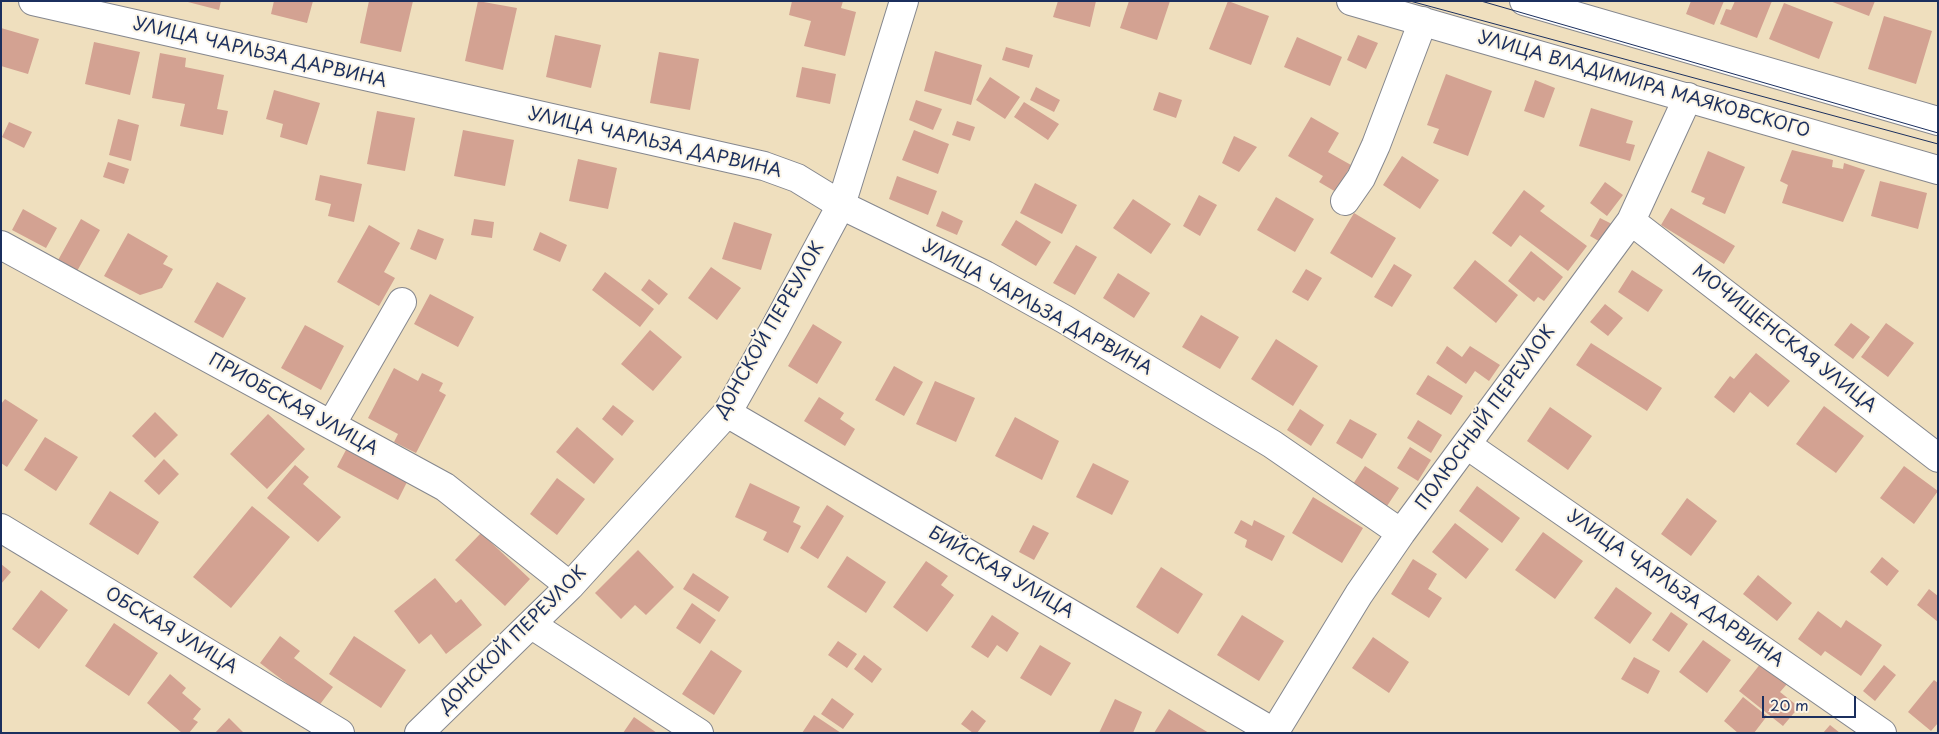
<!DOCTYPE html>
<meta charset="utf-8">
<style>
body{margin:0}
#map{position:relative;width:1939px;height:734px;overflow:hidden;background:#efdfbe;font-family:"Playpen Sans",sans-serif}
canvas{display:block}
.frame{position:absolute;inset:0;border:2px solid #1b2f5e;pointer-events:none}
.scale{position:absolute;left:1762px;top:696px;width:94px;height:22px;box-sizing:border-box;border:2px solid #1b2f5e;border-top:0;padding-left:6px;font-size:15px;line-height:18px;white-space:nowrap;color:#1b2f5e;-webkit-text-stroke:4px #fcf5e5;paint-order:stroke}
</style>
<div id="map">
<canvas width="1939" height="734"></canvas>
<div class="frame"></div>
<div class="scale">20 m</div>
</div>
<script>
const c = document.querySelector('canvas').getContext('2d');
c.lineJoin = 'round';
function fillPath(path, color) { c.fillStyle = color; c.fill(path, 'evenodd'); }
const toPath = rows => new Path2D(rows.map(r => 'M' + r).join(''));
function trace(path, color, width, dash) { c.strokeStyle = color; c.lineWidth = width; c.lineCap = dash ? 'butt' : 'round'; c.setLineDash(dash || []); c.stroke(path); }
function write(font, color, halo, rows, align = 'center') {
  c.font = font + ' "Playpen Sans",sans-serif'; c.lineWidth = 4; c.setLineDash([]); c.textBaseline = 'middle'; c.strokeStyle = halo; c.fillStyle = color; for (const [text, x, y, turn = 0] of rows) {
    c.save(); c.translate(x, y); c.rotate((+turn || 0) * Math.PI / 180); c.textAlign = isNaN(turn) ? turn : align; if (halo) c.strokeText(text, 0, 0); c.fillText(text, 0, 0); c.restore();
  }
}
const building = toPath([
 [184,1,221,1,219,10],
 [274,1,313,1,307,23,271,14],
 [369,1,413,1,401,52,360,43],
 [478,1,517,8,503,70,465,61],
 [792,1,843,1,841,8,856,12,845,56,804,46,811,21,789,15],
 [1058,1,1096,1,1090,27,1053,17],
 [1129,1,1170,1,1157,40,1120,28],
 [1228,1,1269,16,1251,65,1209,49],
 [1691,1,1724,1,1714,25,1686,14],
 [1735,1,1772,1,1757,38,1720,24,1726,9,1731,10],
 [1830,1,1875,1,1869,16],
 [1784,3,1833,22,1819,59,1769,39],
 [1884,16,1932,31,1916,84,1868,69],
 [1,28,39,39,28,74,1,66],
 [555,35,601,45,591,88,546,77],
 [1358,35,1378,43,1366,69,1347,60],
 [1297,37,1342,57,1330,86,1284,67],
 [94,42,140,52,130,95,85,84],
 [1006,47,1033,55,1029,68,1002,60],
 [935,51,982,65,971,105,924,91],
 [659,52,699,59,690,110,650,103],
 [160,53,186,58,185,67,224,75,217,109,228,111,223,135,180,126,185,104,152,98],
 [802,67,836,74,830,104,796,97],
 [1446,74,1492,91,1468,156,1433,143,1439,129,1427,125],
 [990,77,1020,97,1005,119,976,100],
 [1535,80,1555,88,1544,118,1524,111],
 [1036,87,1060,100,1054,112,1030,100],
 [274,90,320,103,307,145,280,137,283,124,266,119],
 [1159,92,1182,100,1176,118,1153,110],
 [916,100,942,109,933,130,909,120],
 [1024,102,1059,124,1048,140,1014,117],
 [1591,108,1633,121,1626,143,1635,145,1630,161,1579,146],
 [377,111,415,118,405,171,367,164],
 [1311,117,1339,133,1328,152,1351,165,1336,192,1319,182,1323,176,1288,156],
 [118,119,139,125,131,161,109,155],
 [957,121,975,127,970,141,952,135],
 [9,122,32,132,24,148,2,137],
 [463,130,514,140,505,186,454,176],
 [914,130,949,144,938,174,902,160],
 [1234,136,1257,147,1239,172,1222,163],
 [1792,150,1833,160,1832,167,1843,169,1844,163,1865,170,1843,222,1782,203,1788,185,1780,181],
 [1708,151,1745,167,1725,214,1702,204,1705,198,1691,192],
 [1402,156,1439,180,1420,209,1383,185],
 [578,159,617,168,608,209,569,201],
 [108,162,129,169,124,184,103,177],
 [320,175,362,184,354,222,328,216,331,204,315,200],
 [897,176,937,191,928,215,889,199],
 [1880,181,1927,193,1918,229,1871,216],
 [1605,182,1623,195,1607,216,1590,203],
 [1035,183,1077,205,1062,234,1020,213],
 [1524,190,1545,206,1540,211,1587,246,1568,271,1520,235,1511,247,1492,233],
 [1199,195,1217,205,1200,236,1183,226],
 [1276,197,1314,219,1295,252,1257,230],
 [1133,199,1171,224,1151,254,1113,228],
 [1671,208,1735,246,1724,264,1661,225],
 [23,209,57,228,46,248,12,230],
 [942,211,963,221,957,235,936,226],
 [1354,213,1396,238,1372,278,1330,253],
 [1600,218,1614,225,1604,244,1590,236],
 [81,219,100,230,76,273,57,262],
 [474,219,494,222,492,238,471,235],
 [1016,220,1051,242,1036,266,1001,245],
 [734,222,772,234,761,270,722,259],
 [369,225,400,243,384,272,395,278,379,306,337,282],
 [418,229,444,239,436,260,410,249],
 [540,232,567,245,560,262,533,250],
 [128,233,168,256,163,264,173,269,162,288,140,295,104,276],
 [1076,245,1097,257,1075,295,1053,283],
 [1531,251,1563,277,1544,301,1538,297,1534,302,1508,281],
 [1475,260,1518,295,1496,323,1453,288],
 [1394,264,1412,275,1392,307,1374,297],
 [711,267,741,288,717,320,688,298],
 [1306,269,1322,278,1308,301,1292,292],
 [1632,270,1663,290,1648,312,1618,292],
 [605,272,654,309,640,327,592,290],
 [1118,273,1150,293,1134,318,1103,298],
 [649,279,668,294,659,305,641,290],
 [217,282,246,298,223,338,194,322],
 [430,294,474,317,458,347,414,324],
 [1605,304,1623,318,1608,336,1590,322],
 [1201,315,1239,337,1220,369,1182,347],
 [1851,323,1870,337,1853,359,1834,345],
 [1886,323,1914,343,1888,377,1861,357],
 [813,324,842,342,817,384,788,366],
 [305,325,344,346,321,390,281,368],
 [650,330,682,357,653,391,621,364],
 [1276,339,1318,366,1293,406,1251,379],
 [1591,343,1662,388,1647,411,1576,365],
 [1447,346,1462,357,1470,346,1500,365,1489,381,1475,371,1466,384,1436,363],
 [1756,353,1790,381,1768,407,1750,392,1734,413,1714,397,1730,376,1734,379],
 [894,366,923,382,904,416,875,400],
 [394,368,418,381,422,373,443,383,439,391,446,395,416,453,394,442,398,434,368,418],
 [1428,375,1463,396,1451,415,1416,394],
 [935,381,975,398,956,442,916,424],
 [819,397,844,413,840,419,855,429,845,446,804,421],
 [5,399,38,420,7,467,1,463,1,404],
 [613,405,634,421,622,436,602,419],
 [1824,406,1864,436,1836,473,1796,444],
 [1550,407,1592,436,1568,470,1527,441],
 [1300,409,1324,425,1311,446,1287,430],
 [155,412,178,435,155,458,132,436],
 [268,414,305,449,267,489,230,454],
 [1015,417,1059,441,1042,480,995,456],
 [1350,419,1377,434,1362,459,1336,443],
 [1418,420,1442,435,1431,453,1407,438],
 [577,427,614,459,594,484,556,452],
 [45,437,78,457,56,491,24,470],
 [1410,447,1431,460,1418,481,1397,468],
 [347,448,408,480,398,500,337,467],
 [164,459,179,474,159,495,144,481],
 [1093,463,1129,481,1112,515,1076,497],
 [295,465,309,477,303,484,341,517,318,542,267,498],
 [1365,466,1399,488,1387,506,1353,484],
 [1904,466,1938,491,1914,524,1880,498],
 [557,478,585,499,557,535,530,514],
 [750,483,800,507,793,522,801,526,788,553,763,540,767,532,735,517],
 [1477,486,1520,518,1502,543,1459,511],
 [110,491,159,522,138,555,89,524],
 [1313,497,1363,528,1342,563,1292,533],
 [1687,498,1717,521,1691,556,1661,534],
 [827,505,844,516,818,559,800,548],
 [252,506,290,537,231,608,193,577],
 [1241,520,1252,526,1254,520,1285,536,1272,561,1245,547,1247,540,1234,533],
 [1455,523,1489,549,1466,579,1432,552],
 [1033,525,1049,533,1034,560,1019,552],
 [1543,532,1583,561,1555,599,1515,570],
 [481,533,530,579,505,606,455,560],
 [638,550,674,587,646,615,635,605,621,619,595,593],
 [847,556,886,582,866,613,827,587],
 [1882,557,1899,571,1887,586,1870,572],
 [1413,559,1437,574,1428,589,1442,598,1429,618,1391,594],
 [926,561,948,576,941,585,954,595,927,632,893,607],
 [1,564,11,572,1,584],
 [1161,567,1203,594,1178,634,1136,607],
 [693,573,729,597,719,612,683,589],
 [1758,575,1792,603,1777,621,1743,594],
 [435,578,456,603,461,599,482,625,446,654,431,634,419,644,394,611],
 [1616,587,1652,613,1630,644,1594,618],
 [1929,589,1938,596,1938,622,1917,605],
 [41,590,68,610,39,649,12,629],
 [692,603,716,620,700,644,676,628],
 [1818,611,1841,628,1846,620,1882,645,1861,676,1825,651,1821,656,1798,639],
 [1671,612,1688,624,1669,652,1652,640],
 [992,615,1019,633,1007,652,997,645,988,658,971,647],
 [1242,615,1284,641,1259,681,1217,655],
 [114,623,158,653,129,696,85,666],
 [280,636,300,651,294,658,333,687,318,707,260,663],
 [354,636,406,670,381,708,329,674],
 [1373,637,1409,662,1389,693,1352,668],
 [1703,640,1731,660,1707,693,1679,672],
 [838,641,857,654,847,668,828,655],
 [1040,645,1071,663,1051,696,1020,678],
 [711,650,742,671,714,715,682,694],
 [864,655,882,669,872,683,854,669],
 [1634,657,1660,671,1648,694,1621,679],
 [1761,663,1787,684,1780,692,1799,707,1783,726,1739,691],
 [1884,665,1896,675,1875,701,1863,691],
 [170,674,186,688,182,693,201,709,193,719,198,722,189,733,182,733,147,703],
 [1934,680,1938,683,1938,723,1931,731,1908,712],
 [1743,697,1767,716,1754,733,1738,733,1724,721],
 [832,698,854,714,843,729,821,714],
 [1115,699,1142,712,1133,733,1099,733],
 [1169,709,1209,733,1154,733],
 [972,710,986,721,977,733,973,733,961,724],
 [814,715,841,733,802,733],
 [634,717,657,733,623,733],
 [229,718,244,733,215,733],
 [1830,725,1840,733,1823,733]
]);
const minor = toPath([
 [33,1,764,166,797,178,841,205,985,275,1064,319,1272,444,1401,533],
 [1351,1,1938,170],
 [1524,1,1938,121],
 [1345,201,1361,178,1376,145,1423,21],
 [1631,221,1938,458],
 [1,245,445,487,570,586],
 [727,413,1275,733],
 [331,425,402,302],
 [1467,445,1882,733],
 [1,528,340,733],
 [532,625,699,733],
 [419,733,570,586,727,413,775,328,841,205,904,1],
 [1274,733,1359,594,1401,533,1631,221,1688,97]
]);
const tram = toPath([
 [1410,1,1938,144],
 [1481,1,1938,133]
]);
const streetNames = [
 ["УЛИЦА ЧАРЛЬЗА ДАРВИНА",260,53,13],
 ["УЛИЦА ВЛАДИМИРА МАЯКОВСКОГО",1644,85,16],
 ["УЛИЦА ЧАРЛЬЗА ДАРВИНА",655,143,13],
 ["УЛИЦА ЧАРЛЬЗА ДАРВИНА",1037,308,29],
 ["ДОНСКОЙ ПЕРЕУЛОК",770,330,-60],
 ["МОЧИЩЕНСКАЯ УЛИЦА",1784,339,38],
 ["ПРИОБСКАЯ УЛИЦА",293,405,29],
 ["ПОЛЮСНЫЙ ПЕРЕУЛОК",1486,418,-54],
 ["БИЙСКАЯ УЛИЦА",1001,573,30],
 ["УЛИЦА ЧАРЛЬЗА ДАРВИНА",1675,589,35],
 ["ОБСКАЯ УЛИЦА",171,631,31],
 ["ДОНСКОЙ ПЕРЕУЛОК",513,640,-45]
];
fillPath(building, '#d3a292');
trace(minor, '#85878e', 30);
trace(minor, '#fff', 28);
trace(tram, '#1b2f5e', 1);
write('18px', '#1b2f5e', '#fcf5e5', streetNames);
</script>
